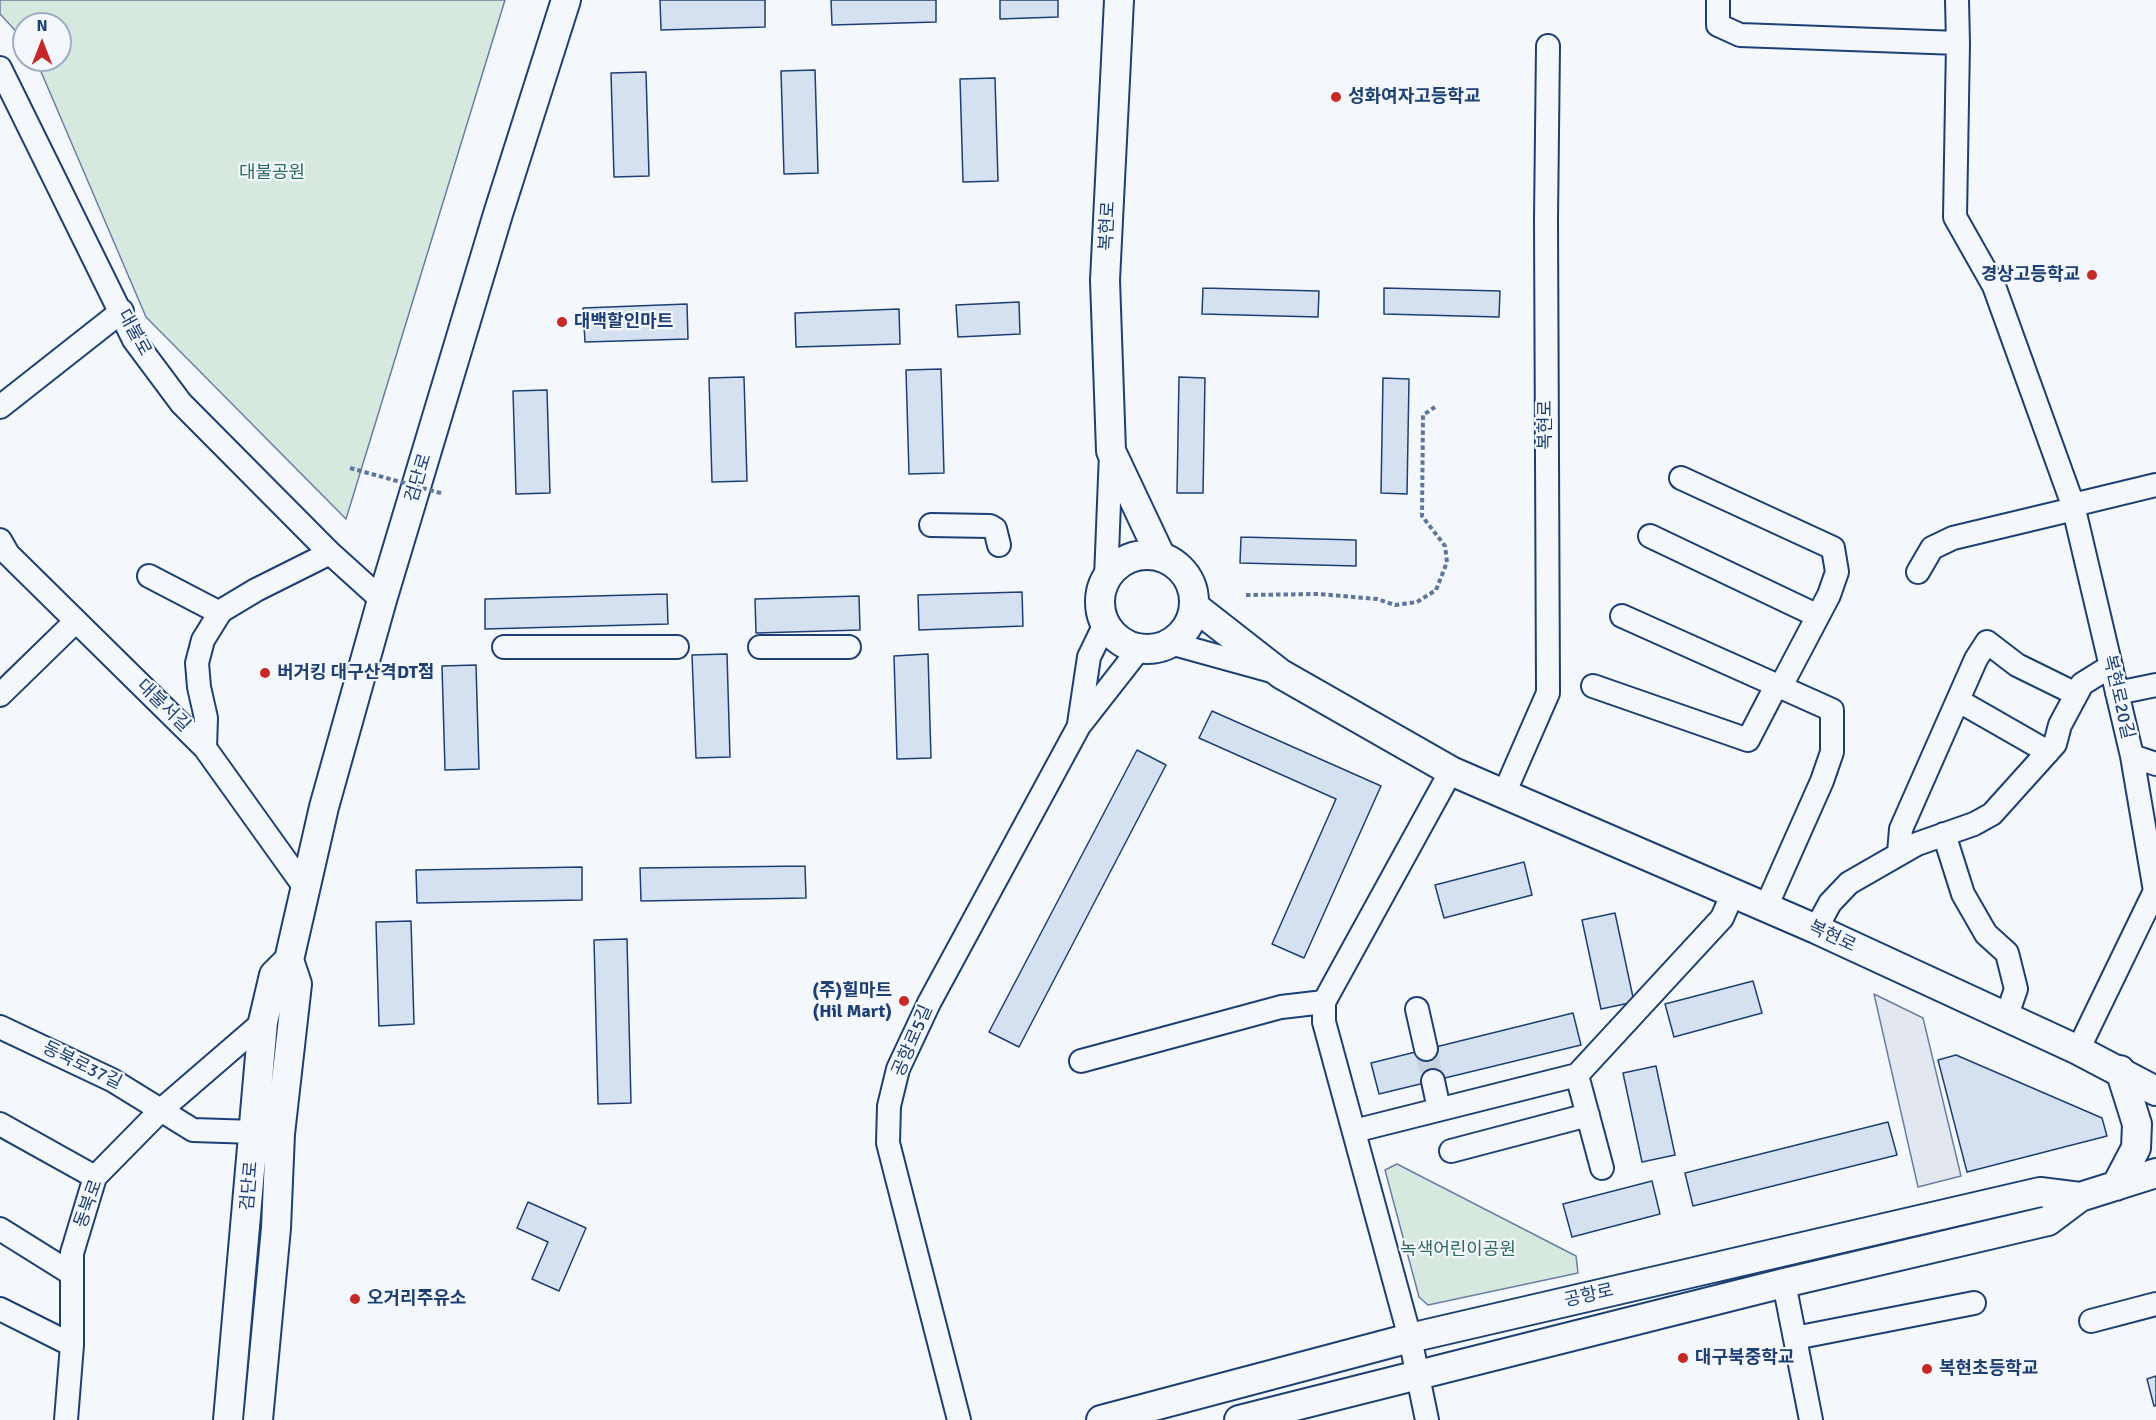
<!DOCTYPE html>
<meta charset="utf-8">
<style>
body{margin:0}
#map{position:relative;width:2156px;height:1420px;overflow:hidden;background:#f4f7fb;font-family:Signika,sans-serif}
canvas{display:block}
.north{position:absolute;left:12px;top:12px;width:60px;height:60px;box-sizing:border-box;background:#f4f7fb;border:2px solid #9eadc5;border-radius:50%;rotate:0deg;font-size:16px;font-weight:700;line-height:24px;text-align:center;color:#1d3f73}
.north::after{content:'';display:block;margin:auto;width:21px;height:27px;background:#c62828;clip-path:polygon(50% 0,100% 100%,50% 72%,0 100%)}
</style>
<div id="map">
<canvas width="2156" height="1420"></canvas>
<div class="north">N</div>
</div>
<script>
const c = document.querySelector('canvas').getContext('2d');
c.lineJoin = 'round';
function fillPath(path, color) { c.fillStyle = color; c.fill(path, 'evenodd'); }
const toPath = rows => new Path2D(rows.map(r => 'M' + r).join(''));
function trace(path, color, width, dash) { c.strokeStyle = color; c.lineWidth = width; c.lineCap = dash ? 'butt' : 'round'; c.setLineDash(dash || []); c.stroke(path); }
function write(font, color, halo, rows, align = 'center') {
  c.font = font + ' Signika,"Noto Sans KR",sans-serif'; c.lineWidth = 4.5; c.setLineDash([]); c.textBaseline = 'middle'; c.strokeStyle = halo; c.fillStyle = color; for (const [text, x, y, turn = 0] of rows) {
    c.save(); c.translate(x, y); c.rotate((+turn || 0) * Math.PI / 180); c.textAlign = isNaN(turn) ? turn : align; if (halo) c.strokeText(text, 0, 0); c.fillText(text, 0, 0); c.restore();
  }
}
const green = toPath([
 [0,0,505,0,346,519,146,317,36,60,60,60,60,24,24,24,24,40,0,14,0,0],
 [1397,1164,1576,1256,1578,1273,1428,1305,1419,1297,1385,1170,1397,1164]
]);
const parking = toPath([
 [1874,994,1923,1018,1961,1176,1918,1187,1874,994]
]);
const building = toPath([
 [660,0,765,0,765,27,661,30,660,0],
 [831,0,936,0,936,22,832,25,831,0],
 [1000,0,1058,0,1058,17,1000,19,1000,0],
 [815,70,818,173,784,174,781,71,815,70],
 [646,72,649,176,614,177,611,73,646,72],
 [995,78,998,181,963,182,960,79,995,78],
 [1203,288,1319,291,1318,317,1202,314,1203,288],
 [1384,288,1500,291,1499,317,1384,314,1384,288],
 [1019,302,1020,334,958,337,956,305,1019,302],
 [687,304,688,339,585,342,583,308,687,304],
 [899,309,900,344,796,347,795,313,899,309],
 [941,369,944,473,909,474,906,370,941,369],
 [744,377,747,481,712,482,709,378,744,377],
 [1179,377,1205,378,1203,493,1177,493,1179,377],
 [1383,378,1409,379,1407,494,1381,493,1383,378],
 [547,390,550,493,516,494,513,391,547,390],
 [1241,537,1356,540,1356,566,1240,563,1241,537],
 [1022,592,1023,626,919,630,918,595,1022,592],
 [667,594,668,624,485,629,485,599,667,594],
 [859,596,860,630,756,633,755,599,859,596],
 [727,654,730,757,696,758,692,655,727,654],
 [928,654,931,758,897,759,894,656,928,654],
 [476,665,479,769,445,770,442,666,476,665],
 [1212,711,1381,786,1304,958,1272,944,1336,799,1199,738,1212,711],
 [1137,750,1166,765,1019,1047,989,1032,1137,750],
 [1524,862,1532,895,1444,918,1435,885,1524,862],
 [805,866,806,898,641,901,640,868,805,866],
 [582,867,582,900,417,903,416,870,582,867],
 [1615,913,1634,1002,1601,1009,1582,920,1615,913],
 [411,921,414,1024,379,1026,376,922,411,921],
 [627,939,631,1103,598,1104,594,940,627,939],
 [1753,981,1762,1013,1674,1037,1665,1004,1753,981],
 [1573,1013,1581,1045,1379,1094,1371,1063,1573,1013],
 [1956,1055,2102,1118,2107,1136,1967,1172,1938,1060,1956,1055],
 [1656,1066,1675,1155,1642,1162,1623,1073,1656,1066],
 [1888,1122,1897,1155,1693,1206,1685,1173,1888,1122],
 [1652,1181,1660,1214,1572,1237,1563,1204,1652,1181],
 [528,1202,586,1228,559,1291,532,1279,548,1242,517,1228,528,1202],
 [2156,1376,2156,1406,2154,1406,2147,1379,2156,1376]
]);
const minorTunnel = toPath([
 [1426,1049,1433,1081]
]);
const path = toPath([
 [1246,595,1319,594,1377,599,1395,605,1417,602,1436,590,1447,562,1445,546,1422,516,1423,415,1435,407]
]);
const minor = toPath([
 [1718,0,1718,25,1740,35,1958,43,1955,217,1994,286,2073,505,2132,756,2155,891,2078,1050],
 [1957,0,1958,43],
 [0,68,134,340,181,403,330,553,382,600],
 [0,407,122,311],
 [1681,478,1833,548,1837,572,1829,595,1780,688],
 [2073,505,2156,485],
 [931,525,990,526,995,529,999,545],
 [1650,536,1818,616],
 [0,540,8,554,205,748,306,889],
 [1918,572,1932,548,1953,538,2074,509],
 [149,576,220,613],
 [1106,578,1111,453],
 [1622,616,1832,710,1832,752,1822,781,1766,907],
 [1170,643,1275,672],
 [504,647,677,647],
 [760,647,849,647],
 [1593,686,1748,740,1776,686],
 [2117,693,2156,685],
 [0,695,76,621],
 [1959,701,2048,752],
 [1079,724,1089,657,1105,624],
 [205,748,206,718,199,687,197,663,203,640,221,611,256,590,330,553],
 [2132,756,2156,764],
 [1503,796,1548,693,1546,219,1548,46],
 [1944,834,1963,894,1986,934,2007,953,2016,989,2006,1018],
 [1899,853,1901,829,1976,659,1987,642,2017,665,2076,694],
 [1816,929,1830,903,1849,883,1917,844,1974,824,1992,814,2055,744,2060,725,2082,684,2111,666],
 [1417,1009,1426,1049],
 [0,1027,112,1080,193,1130,255,1132],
 [1081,1061,1281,1007,1324,1002],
 [1577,1075,1602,1168],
 [1433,1081,1439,1109],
 [0,1124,95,1177],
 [1354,1131,1577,1075,1722,918,1733,893],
 [1451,1151,1588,1115],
 [0,1229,72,1274],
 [1784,1283,1811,1420],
 [0,1309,72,1345],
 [2091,1321,2156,1304],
 [1795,1338,1974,1303],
 [66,1420,72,1345,72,1253,95,1177,161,1110,263,1022],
 [959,1420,888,1143,889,1106,898,1069,929,1003,1079,726,1140,648],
 [1427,1420,1410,1338,1324,1022,1324,1002,1451,771]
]);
const major = toPath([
 [1119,0,1105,280,1111,451,1161,557],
 '1100 602a47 47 0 1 1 94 0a47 47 0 1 1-94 0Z',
 [1194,606,1281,674,1451,771,1816,929,2078,1050,2156,1091],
 [2116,1186,2136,1148,2137,1124,2120,1070],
 [228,1420,263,1022,274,975,289,960],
 [258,1420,276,1228,280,1134,297,984,289,960,324,807,382,600,498,214,566,0],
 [1101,1420,1410,1338,2040,1192,2080,1197],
 [1239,1420,1784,1283,2048,1221,2080,1197,2156,1173]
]);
const pathBridge = toPath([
 [350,468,444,494]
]);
const markers = [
 [1336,97,6,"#c62828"],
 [2092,275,6,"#c62828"],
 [562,322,6,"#c62828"],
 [265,673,6,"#c62828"],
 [904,1001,6,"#c62828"],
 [355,1299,6,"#c62828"],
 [1683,1358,6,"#c62828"],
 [1927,1369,6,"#c62828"]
];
const poiNames = [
 ["성화여자고등학교",1348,97],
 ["경상고등학교",2080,275,"right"],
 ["대백할인마트",574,322],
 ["버거킹 대구산격DT점",277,673],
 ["(주)힐마트",892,991,"right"],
 ["(Hil Mart)",892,1012,"right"],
 ["오거리주유소",367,1299],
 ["대구북중학교",1695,1358],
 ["복현초등학교",1939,1369]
];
const parkNames = [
 ["대불공원",272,173],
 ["녹색어린이공원",1458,1250]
];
const streetNames = [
 ["복현로",1108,226,-87],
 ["대불로",134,333,61],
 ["복현로",1546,425,-90],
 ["검단로",419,478,-73],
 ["복현로20길",2118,697,77],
 ["대불서길",163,706,44],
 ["복현로",1832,937,25],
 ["공항로5길",913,1041,-67],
 ["동북로37길",82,1066,26],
 ["검단로",250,1186,-85],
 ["동북로",89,1204,-70],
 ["공항로",1589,1296,-13]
];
fillPath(green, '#d7e8df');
trace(green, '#687fa3', 1.5);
fillPath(parking, '#e3e8f0');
trace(parking, '#687fa3', 1.5);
fillPath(building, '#d5e0f0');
trace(building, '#1d3f73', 1.5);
trace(minorTunnel, '#c9d2e0', 22, [22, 11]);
trace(minor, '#1d3f73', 26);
trace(major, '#1d3f73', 32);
trace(path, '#5e769c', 4, [4.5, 3]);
trace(minor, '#f4f7fb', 22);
trace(major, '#f4f7fb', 28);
trace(pathBridge, '#5e769c', 4, [4.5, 3]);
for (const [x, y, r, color] of markers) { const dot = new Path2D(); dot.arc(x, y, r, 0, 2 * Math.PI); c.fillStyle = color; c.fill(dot); trace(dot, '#f4f7fb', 2); }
write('bold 18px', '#1d3f73', '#f4f7fb', poiNames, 'left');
write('18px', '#2c6c60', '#f4f7fb', parkNames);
write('18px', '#1d3f73', '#f4f7fb', streetNames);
</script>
